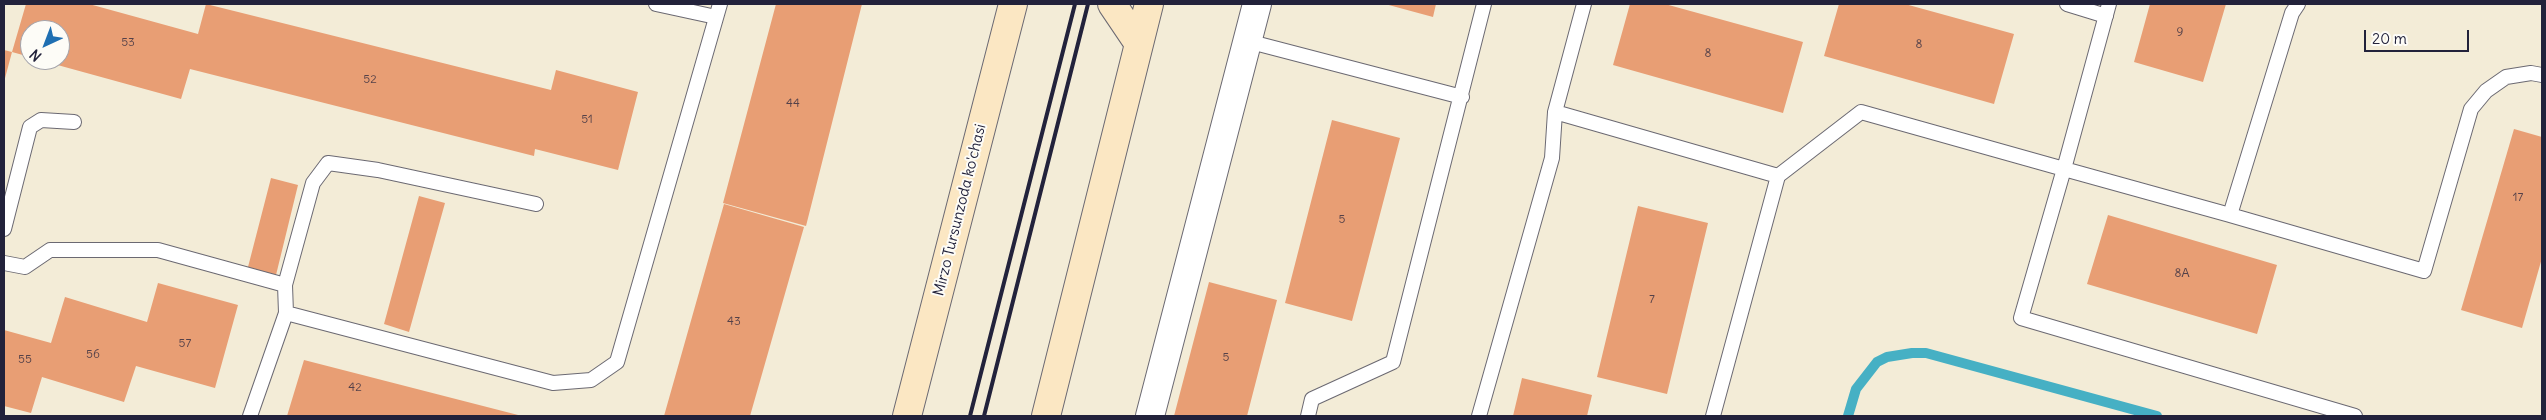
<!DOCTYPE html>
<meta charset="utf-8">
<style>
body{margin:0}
#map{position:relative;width:2546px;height:420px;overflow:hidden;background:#f3ecd7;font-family:Delius,sans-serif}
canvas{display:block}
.frame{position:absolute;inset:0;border:5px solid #22223b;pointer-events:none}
.north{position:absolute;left:20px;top:20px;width:50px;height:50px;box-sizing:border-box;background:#fdfcf7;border:1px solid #a5a5ac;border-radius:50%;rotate:223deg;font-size:14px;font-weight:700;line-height:20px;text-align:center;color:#22223b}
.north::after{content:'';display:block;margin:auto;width:18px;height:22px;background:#1f6fb2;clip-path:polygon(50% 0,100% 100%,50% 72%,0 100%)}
.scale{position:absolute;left:2364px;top:30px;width:105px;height:22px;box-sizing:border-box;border:2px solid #22223b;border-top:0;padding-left:6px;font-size:15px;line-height:18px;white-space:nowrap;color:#22223b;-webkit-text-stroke:4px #fdfcf7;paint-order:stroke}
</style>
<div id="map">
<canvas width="2546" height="420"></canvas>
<div class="frame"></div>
<div class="north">N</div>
<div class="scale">20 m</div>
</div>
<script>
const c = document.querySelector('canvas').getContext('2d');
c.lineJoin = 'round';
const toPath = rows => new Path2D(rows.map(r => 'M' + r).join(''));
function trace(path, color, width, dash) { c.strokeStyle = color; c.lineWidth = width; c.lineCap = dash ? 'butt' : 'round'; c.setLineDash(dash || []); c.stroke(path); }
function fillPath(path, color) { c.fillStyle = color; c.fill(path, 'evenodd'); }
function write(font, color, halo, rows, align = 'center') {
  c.font = font + ' Delius,sans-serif'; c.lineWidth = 4; c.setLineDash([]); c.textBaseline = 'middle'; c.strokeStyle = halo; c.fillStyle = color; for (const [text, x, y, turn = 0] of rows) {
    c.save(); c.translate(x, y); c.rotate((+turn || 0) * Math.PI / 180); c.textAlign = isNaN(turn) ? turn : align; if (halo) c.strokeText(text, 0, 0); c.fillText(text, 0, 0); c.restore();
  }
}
const stream = toPath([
 [1848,416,1856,389,1877,362,1887,357,1912,353,1926,353,2157,416]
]);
const building = toPath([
 [26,4,89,4,198,34,206,4,551,90,556,70,638,92,618,170,535,149,534,156,190,69,181,99,43,61,60,60,60,30,30,30,30,57,12,52],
 [776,4,862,4,806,226,723,203],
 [1385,4,1436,4,1433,17],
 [1630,4,1665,4,1803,42,1783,113,1613,65],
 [1839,4,1905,4,2014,34,1994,104,1824,56],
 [2150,4,2226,4,2203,82,2134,62],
 [4,50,12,52,4,82],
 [1332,120,1400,138,1352,321,1285,303],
 [2514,129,2542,137,2542,258,2522,328,2461,310],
 [271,178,298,185,276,275,248,267],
 [419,196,445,203,409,332,384,324],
 [724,204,804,227,750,416,664,416],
 [1638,206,1708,223,1667,394,1597,377],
 [2108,215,2277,265,2257,334,2087,284],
 [1209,282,1277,300,1247,416,1174,416],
 [158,283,238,305,215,388,136,366,124,402,42,377,31,413,4,406,4,330,51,343,65,297,147,322],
 [304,360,522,416,287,416],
 [1522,378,1592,395,1587,416,1513,416]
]);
const service = toPath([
 [656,4,716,17],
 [2067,4,2106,16],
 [2298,4,2292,13,2230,215,2064,169,2021,318,2355,416],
 [1247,41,1462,97],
 [1555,112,1778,176],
 [2230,215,2424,271,2471,109,2486,91,2506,77,2531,73,2542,75],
 [4,229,30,127,41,120,74,122],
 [4,263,25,267,50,250,158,250,285,285,286,313,553,383,591,380,617,362,720,4],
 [285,285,313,183,328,163,378,170,536,204],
 [250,416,286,313],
 [1308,416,1312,399,1393,362,1484,4],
 [1479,416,1552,158,1555,112,1584,4],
 [1713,416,1778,176,1861,112,2064,169,2109,4]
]);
const minor = toPath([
 [1150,416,1257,4]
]);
const secondary = toPath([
 [1112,4,1139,44],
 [907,416,1013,4],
 [1046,416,1149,4]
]);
const rail = toPath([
 [970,416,1075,4],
 [984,416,1088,4]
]);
const numberNames = [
 ["9",2180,33],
 ["53",128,43],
 ["8",1919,45],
 ["8",1708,54],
 ["52",370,80],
 ["44",793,104],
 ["51",587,120],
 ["17",2518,198],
 ["5",1342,220],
 ["8А",2182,274],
 ["7",1652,300],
 ["43",734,322],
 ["57",185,344],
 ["56",93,355],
 ["5",1226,358],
 ["55",25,360],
 ["42",355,388]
];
const streetNames = [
 ["Mirzo Tursunzoda ko'chasi",960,210,-76]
];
trace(stream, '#46b0c4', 10);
fillPath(building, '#e89e74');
trace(service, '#6b6972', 16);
trace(minor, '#6b6972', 30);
trace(secondary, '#6b6972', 30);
trace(service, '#fff', 14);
trace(minor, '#fff', 28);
trace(secondary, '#fbe7c3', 28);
trace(rail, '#22223b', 4);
write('12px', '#544149', null, numberNames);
write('15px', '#22223b', '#fdfcf7', streetNames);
</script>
